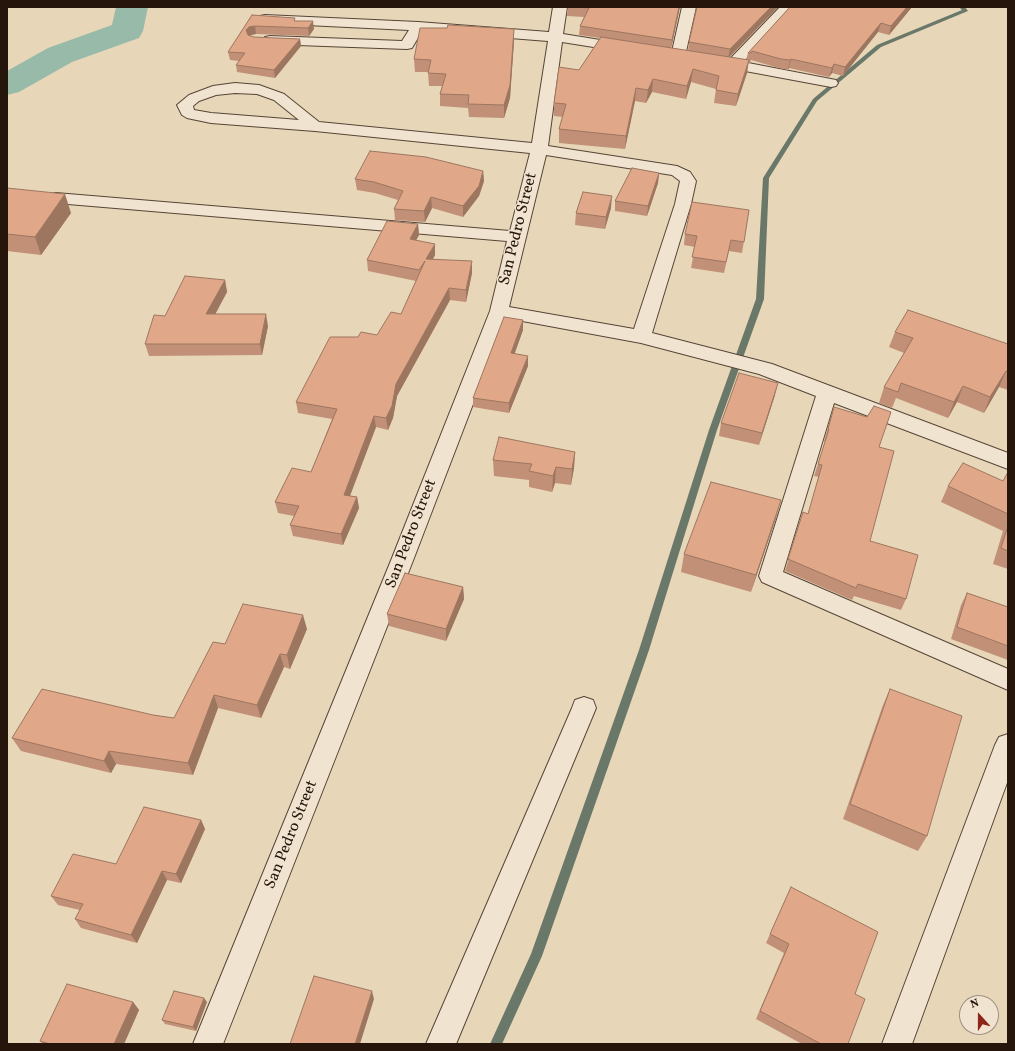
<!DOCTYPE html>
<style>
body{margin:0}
#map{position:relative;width:1015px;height:1051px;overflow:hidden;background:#e8d6b8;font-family:Vollkorn,serif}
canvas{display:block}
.frame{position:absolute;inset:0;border:8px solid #26150a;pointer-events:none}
.north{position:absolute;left:959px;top:995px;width:40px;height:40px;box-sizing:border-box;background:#f0e4d1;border:1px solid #9f9181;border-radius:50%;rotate:339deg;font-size:11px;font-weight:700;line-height:16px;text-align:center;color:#26150a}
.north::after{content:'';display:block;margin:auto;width:14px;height:18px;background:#8f2418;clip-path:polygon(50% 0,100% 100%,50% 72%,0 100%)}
</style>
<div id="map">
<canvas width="1015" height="1051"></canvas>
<div class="frame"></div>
<div class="north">N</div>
</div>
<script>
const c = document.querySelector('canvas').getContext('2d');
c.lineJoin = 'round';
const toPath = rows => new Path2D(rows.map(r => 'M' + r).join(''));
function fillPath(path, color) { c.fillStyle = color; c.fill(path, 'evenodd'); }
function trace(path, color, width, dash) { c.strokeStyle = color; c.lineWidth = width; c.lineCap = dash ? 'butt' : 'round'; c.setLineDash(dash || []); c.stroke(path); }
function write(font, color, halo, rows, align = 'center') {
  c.font = font + ' Vollkorn,serif'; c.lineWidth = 3; c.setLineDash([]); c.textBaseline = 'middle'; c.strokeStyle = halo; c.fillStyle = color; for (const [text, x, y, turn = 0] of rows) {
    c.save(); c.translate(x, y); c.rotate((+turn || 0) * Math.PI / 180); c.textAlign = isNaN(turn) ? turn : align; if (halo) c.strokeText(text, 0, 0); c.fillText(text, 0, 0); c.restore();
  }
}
const stream = toPath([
 [959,7,965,7,968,11,881,47,817,101,769,178,764,299,717,430,649,650,542,956,502,1044,490,1044,531,954,639,650,709,430,756,299,763,178,813,99,877,45,962,10,959,7]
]);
const river = toPath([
 [116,7,148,7,143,31,139,38,72,62,19,92,7,95,7,71,48,48,112,25,116,7]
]);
const minor = toPath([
 [553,7,567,7,563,34,625,44,630,45,632,48,630,51,625,52,562,42,548,146,677,166,690,172,696,181,691,204,652,333,772,364,1008,453,1008,469,834,403,783,572,1008,669,1008,690,762,582,759,576,816,396,759,374,641,343,506,318,414,558,223,1044,193,1044,392,558,490,311,507,241,56,203,50,202,48,198,50,194,56,193,510,231,530,153,315,131,211,123,187,118,182,115,177,105,189,95,213,86,235,83,259,85,284,94,319,122,532,143,548,41,422,31,412,48,407,49,270,44,265,43,263,40,265,37,270,36,402,41,409,30,265,23,260,22,258,19,260,16,265,15,418,22,549,32,553,7],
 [235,93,257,94,274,100,299,120,211,113,194,110,193,106,199,101,216,95,235,93],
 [546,155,672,175,680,181,675,204,634,329,509,307,546,155],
 [682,7,696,7,685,56,683,59,678,60,673,59,671,56,682,7],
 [780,7,795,7,743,62,836,80,838,83,836,86,831,87,713,65,711,62,713,59,718,58,729,60,780,7],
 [584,697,593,700,596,708,456,1044,426,1044,572,708,575,700,584,697],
 [1008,734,1008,780,912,1044,882,1044,995,745,999,737,1008,734]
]);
const wall = toPath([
 [568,7,680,7,671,48,688,51,689,42,697,7,778,7,730,57,746,60,748,53,790,7,912,7,889,35,878,32,843,76,832,73,829,77,789,68,788,70,779,68,751,60,750,63,748,62,747,73,736,106,714,103,716,89,691,82,686,99,652,92,646,103,635,101,625,149,559,143,559,129,563,117,554,116,554,103,579,70,600,38,579,35,580,26,584,17,567,16],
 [252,15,296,21,314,29,309,36,256,34,251,35,250,36,254,37,300,39,301,46,275,78,237,72,236,65,239,61,230,60,228,52],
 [514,41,510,98,504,118,469,117,468,108,440,106,440,94,442,86,429,86,428,72,415,72,414,59],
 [483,171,484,181,479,196,463,217,432,208,425,222,395,220,394,209,398,200,375,193,357,190,355,179],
 [659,173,658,183,647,216,615,211,615,201],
 [7,188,71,213,41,255,7,251],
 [611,208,605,229,575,225,576,213],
 [749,210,742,253,729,251,724,273,691,268,695,247,684,245,685,234],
 [418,224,419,235,416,240,435,255,433,259,472,273,466,302,450,300,397,396,393,418,388,430,376,427,350,496,357,497,359,508,343,545,293,536,290,525,294,516,278,513,275,502,311,472,332,419,298,413,296,402,358,337,377,335,401,314,416,281,368,271,367,260],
 [225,280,227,292,215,314,268,326,262,355,149,356,145,344,165,316],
 [523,320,523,330,515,353,528,366,509,413,473,407,473,398],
 [895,332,1008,344,1008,390,999,387,984,413,957,402,948,418,896,398,892,408,879,403,884,387,904,353,889,347],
 [775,395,759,445,719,436,721,423],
 [834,407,879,447,870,541,906,599,901,610,854,596,852,600,785,571,803,512,808,514,819,477,814,476,825,442,824,441],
 [575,452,574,468,571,485,555,483,552,492,529,487,529,480,494,476,493,460],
 [1008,472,1008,569,993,564,1003,531,941,502,948,486,1003,481],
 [776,518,751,592,681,572,684,554],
 [463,587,464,599,446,641,389,626,387,614],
 [967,593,1008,607,1008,660,951,639,961,605],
 [307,629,290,669,284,667,261,718,218,708,193,775,116,764,111,773,21,751,12,738,153,715,174,718],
 [890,689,927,836,918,851,843,819,883,705],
 [201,820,205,829,181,883,167,880,137,943,81,928,75,919,80,910,58,905,51,896,116,864],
 [791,887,855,994,848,1044,802,1044,756,1019,784,953,766,943],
 [133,1002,139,1010,124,1044,43,1044,40,1041],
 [207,1002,196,1031,165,1024,162,1020]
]);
const shadedWall = toPath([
 [679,7,680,7,671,49,672,40],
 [771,7,778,7,728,58,730,49],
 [907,7,912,7,889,35,891,26],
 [313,21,314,29,309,36,308,28],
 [881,23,878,32,843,76,845,67],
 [255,26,256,34,251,35,248,38,246,30,249,27],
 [514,29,514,41,510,98,504,118,504,105],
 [300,39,301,46,275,78,274,70],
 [791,59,789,68,788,70,790,60],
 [749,60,747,73,736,106,738,94],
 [834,64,832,73,829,77,832,68],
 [693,69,691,82,686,99,687,86],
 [653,79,652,92,646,103,648,90],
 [636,88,635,101,625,149,626,136],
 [483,171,484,181,479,196,463,217,463,206],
 [659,173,658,183,647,216,648,206],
 [65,194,71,213,41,255,35,237],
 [612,196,611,208,605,229,606,217],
 [431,197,432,208,425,222,424,211],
 [418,224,419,235,411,250,410,239],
 [435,244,435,255,427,270,426,259],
 [472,261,472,273,466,302,466,290],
 [225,280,227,292,209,326,206,314],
 [449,288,450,300,397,396,393,418,388,430,386,418,396,384],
 [266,314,268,326,262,355,260,344],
 [523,320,523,330,511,363,511,353],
 [528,356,528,366,509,413,509,403],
 [1006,371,999,387,984,413,990,397],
 [778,383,775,395,759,445,762,433],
 [963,386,957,402,948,418,954,402],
 [374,416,376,427,346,506,344,495],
 [575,452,574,468,571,485,572,469],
 [556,467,555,483,552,492,553,476],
 [357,497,359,508,343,545,341,534],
 [781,500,776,518,751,592,756,575],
 [463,587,464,599,446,641,446,629],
 [303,615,307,629,290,669,287,655],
 [280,654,284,667,261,718,257,705],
 [214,695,218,708,193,775,188,763],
 [109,751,116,764,111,773,104,761],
 [201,820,205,829,181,883,176,874],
 [162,871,167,880,137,943,131,935],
 [372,991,374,999,360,1044,355,1044],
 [204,998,207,1002,196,1031,193,1027],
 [133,1002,139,1010,124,1044,114,1044]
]);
const building = toPath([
 [574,7,679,7,672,40,580,26,589,8,574,7],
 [697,7,771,7,730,49,689,42,697,7],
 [790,7,907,7,891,26,881,23,845,67,834,64,832,68,791,59,790,60,781,59,752,51,751,53,748,53,790,7],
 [252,15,295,18,294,21,313,21,308,28,255,26,249,27,246,30,248,35,254,37,300,39,274,70,236,65,245,53,228,52,252,15],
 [448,25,514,29,510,85,504,105,468,104,469,95,440,94,446,74,428,73,431,60,414,59,420,28,447,28,448,25],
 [601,37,749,60,738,94,716,90,719,76,693,69,687,86,653,79,648,90,636,88,626,136,559,129,566,104,554,103,559,67,579,70,601,37],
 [370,151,426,157,483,171,479,186,463,206,431,197,424,211,394,209,403,191,374,182,355,179,370,151],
 [632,168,659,173,648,206,615,201,632,168],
 [7,188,65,194,35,237,7,234,7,188],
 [583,192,612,196,606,217,576,213,583,192],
 [692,202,749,210,744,242,731,240,726,262,692,257,697,236,685,234,692,202],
 [387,221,418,224,410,239,435,244,426,259,472,261,466,290,449,288,396,384,392,406,386,418,374,416,344,495,357,497,341,534,290,525,299,506,275,502,292,468,311,472,337,409,296,402,330,337,358,337,361,332,377,335,391,312,401,314,425,261,419,270,367,260,387,221],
 [185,276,225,280,206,314,266,314,260,344,145,344,154,315,165,316,185,276],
 [908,310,1008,344,1008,372,1006,371,990,397,963,386,954,402,901,383,898,392,884,387,913,338,895,332,908,310],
 [504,317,523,320,511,353,528,356,509,403,473,398,504,317],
 [739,373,778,383,762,433,721,423,739,373],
 [874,406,891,412,879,447,894,451,870,541,918,555,906,599,858,584,856,588,788,559,803,512,808,514,822,465,818,464,829,429,828,429,834,407,867,417,874,406],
 [499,437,575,452,572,469,556,467,553,476,529,471,532,464,493,460,499,437],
 [963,463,1003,481,1008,472,1008,514,948,486,963,463],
 [711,482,781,500,756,575,684,554,711,482],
 [1008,526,1008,551,1001,548,1008,526],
 [405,573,463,587,446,629,387,614,405,573],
 [967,593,1008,607,1008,646,957,627,967,593],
 [243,604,303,615,287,655,280,654,257,705,214,695,188,763,109,751,104,761,12,738,42,689,153,715,174,718,213,642,225,644,243,604],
 [890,689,962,716,927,836,850,804,890,689],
 [144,807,201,820,176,874,162,871,131,935,75,919,83,904,51,896,73,854,116,864,144,807],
 [791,887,878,932,855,994,865,999,848,1044,821,1044,760,1011,789,944,770,934,791,887],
 [314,976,372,991,355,1044,290,1044,314,976],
 [67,984,133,1002,114,1044,50,1044,40,1041,67,984],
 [174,991,204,998,193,1027,162,1020,174,991]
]);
const streetNames = [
 ["San Pedro Street",519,229,-76],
 ["San Pedro Street",412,534,-69],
 ["San Pedro Street",292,835,-68]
];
fillPath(stream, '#6a7869');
fillPath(river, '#98baa8');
trace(minor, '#564536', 2);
fillPath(minor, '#f0e4d1');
fillPath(wall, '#c19076');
fillPath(shadedWall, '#9d7660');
fillPath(building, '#e0a889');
trace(building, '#9d7660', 1);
write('16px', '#26150a', '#f0e4d1', streetNames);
</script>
